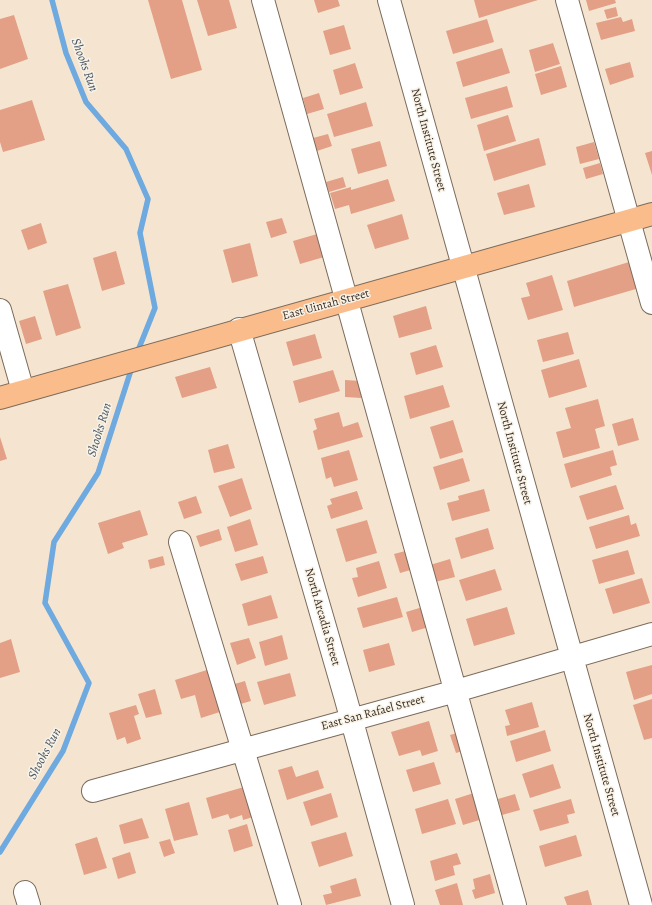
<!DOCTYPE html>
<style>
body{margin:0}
canvas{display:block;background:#f5e5d0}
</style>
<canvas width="652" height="905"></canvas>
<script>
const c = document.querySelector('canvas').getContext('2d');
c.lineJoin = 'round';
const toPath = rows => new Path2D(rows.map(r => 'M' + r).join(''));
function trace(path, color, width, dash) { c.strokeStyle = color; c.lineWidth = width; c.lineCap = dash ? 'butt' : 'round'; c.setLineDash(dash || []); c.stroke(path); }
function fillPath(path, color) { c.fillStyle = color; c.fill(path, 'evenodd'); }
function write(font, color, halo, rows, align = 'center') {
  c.font = font + ' Alegreya,serif'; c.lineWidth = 3; c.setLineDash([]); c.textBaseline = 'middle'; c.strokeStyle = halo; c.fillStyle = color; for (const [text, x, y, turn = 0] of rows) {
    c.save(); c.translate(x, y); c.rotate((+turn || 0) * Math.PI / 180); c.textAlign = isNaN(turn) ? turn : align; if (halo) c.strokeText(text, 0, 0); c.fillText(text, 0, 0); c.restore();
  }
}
const stream = toPath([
 [52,0,66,53,86,102,126,149,148,199,140,233,155,308,137,353],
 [0,852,63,751,89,683,45,603,54,542,98,473,132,367]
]);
const building = toPath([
 [148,0,182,0,202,70,171,79],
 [197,0,229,0,237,28,208,36],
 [314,0,338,0,340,6,318,13],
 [474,0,538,0,479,18],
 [586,0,615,0,616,3,589,11],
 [616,7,618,16,607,19,604,10],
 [14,15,28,59,0,69,0,19],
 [621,17,623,22,632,19,635,31,601,40,596,23],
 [487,19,494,42,453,54,446,31],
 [344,25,351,49,330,55,323,31],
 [553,43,560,64,535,72,529,50],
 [502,48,510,73,463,87,456,62],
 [630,62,634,77,610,85,605,69],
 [355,63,363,88,340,95,333,70],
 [561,66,567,87,541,95,535,74],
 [507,86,513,107,471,119,465,98],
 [319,93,324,109,307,114,303,98],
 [32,100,45,140,3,152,0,142,0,110],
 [366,102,373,126,334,137,327,114],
 [508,115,516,141,484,151,477,125],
 [328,134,332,146,317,151,313,138],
 [539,138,546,165,494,181,486,154],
 [380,141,387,166,358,174,351,149],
 [594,142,599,159,580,164,576,147],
 [652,151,652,175,645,153],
 [600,163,603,174,586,179,583,168],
 [343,177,346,187,329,192,326,182],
 [388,179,395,201,351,214,349,205,335,209,330,193,351,187,351,190],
 [529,184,535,207,504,215,497,193],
 [402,214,409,239,375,249,367,225],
 [282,218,287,233,271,238,266,222],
 [41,223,47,243,28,250,21,230],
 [317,234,324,257,300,264,293,241],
 [250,243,258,276,232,283,223,250],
 [116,251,125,284,102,291,93,258],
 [629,262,636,289,574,307,567,281],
 [552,275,563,310,528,320,521,298,530,296,526,283],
 [68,284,81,328,56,336,43,291],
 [426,306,432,329,399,338,393,316],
 [35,316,42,339,26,344,19,321],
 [568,332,574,354,543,362,537,340],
 [315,334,322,358,293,366,286,342],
 [436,345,443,367,416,375,410,353],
 [579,359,587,387,549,398,541,370],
 [210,367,217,388,182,398,175,377],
 [333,370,340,391,299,403,293,381],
 [345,380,361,381,361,398,345,397],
 [443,385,450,407,410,419,404,396],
 [598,399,605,426,595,429,600,448,563,458,556,432,571,428,565,408],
 [339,412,343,427,358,422,363,437,318,450,313,431,317,429,314,419],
 [633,418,639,440,618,446,612,424],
 [453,420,463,452,440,459,430,427],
 [0,437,7,459,0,461],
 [228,444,235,468,214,473,208,450],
 [349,450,358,480,334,487,331,477,326,479,321,458],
 [613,450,617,465,610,467,612,475,571,488,564,464],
 [463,458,470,481,440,490,433,467],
 [242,478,252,509,230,517,218,486],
 [616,485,624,509,587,520,579,496],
 [484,489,490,511,452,521,447,503,459,500,458,496],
 [357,491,363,509,331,519,327,506,332,504,330,499],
 [196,496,202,513,184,519,178,502],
 [140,510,148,535,122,543,124,548,108,554,98,523],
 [629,515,631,525,636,523,640,536,596,549,589,527],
 [250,519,258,545,235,552,227,527],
 [367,520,377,553,346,562,336,529],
 [488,528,494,549,461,559,455,538],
 [219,529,222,540,200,547,196,536],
 [409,550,414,569,400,573,394,554],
 [628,550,635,574,599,584,592,560],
 [163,556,165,565,150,569,148,560],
 [263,556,268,573,241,581,235,564],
 [450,559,455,577,435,582,430,565],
 [379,561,387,588,358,597,352,578,358,577,356,568],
 [495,569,502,590,466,601,459,580],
 [642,578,650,603,613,614,605,589],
 [271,595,278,618,248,626,242,604],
 [397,597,403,617,363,628,357,608],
 [426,606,432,626,412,632,406,612],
 [507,607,515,634,474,646,466,619],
 [282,635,288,659,265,666,259,642],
 [249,638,256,658,237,665,230,643],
 [11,639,20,672,0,678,0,643],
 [389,643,395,665,369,672,363,650],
 [652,665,652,694,634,700,626,672],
 [210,669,223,711,201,718,195,695,181,699,175,680],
 [290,673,296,696,264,705,257,682],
 [245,681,251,701,237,705,231,685],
 [155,689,162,714,146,718,138,694],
 [652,699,652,738,644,740,633,705],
 [532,702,539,727,507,736,505,726,510,725,505,710],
 [136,705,139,714,134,716,141,739,127,744,125,737,117,740,109,713],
 [429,721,438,751,422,756,420,750,399,756,391,732],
 [545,730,551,751,516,762,510,741],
 [460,732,466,750,456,753,450,735],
 [434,762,441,784,413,792,406,770],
 [553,764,561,788,530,798,522,774],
 [292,766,296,777,318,770,324,788,287,800,278,770],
 [244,787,253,817,243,820,242,815,230,819,228,814,212,819,206,798],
 [477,792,486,818,463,825,455,799],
 [331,793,338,817,311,826,303,802],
 [515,794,520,810,502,815,498,799],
 [448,799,456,824,422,834,415,809],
 [571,799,575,813,567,815,569,823,540,831,533,810],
 [189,802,198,835,174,841,165,809],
 [142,818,149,838,124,844,119,825],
 [247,824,253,846,234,852,228,830],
 [346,832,353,856,319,867,311,842],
 [576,835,582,856,545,867,539,846],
 [97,837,107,868,84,875,75,844],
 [170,839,175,853,164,857,159,842],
 [130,852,136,873,118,879,112,858],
 [457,853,461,864,453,866,455,875,435,881,430,861],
 [490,874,495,893,475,899,472,890,475,889,473,879],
 [356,878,361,896,326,905,323,895,332,893,330,886],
 [457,883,463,905,440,905,435,890],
 [588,890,592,905,567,905,564,897]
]);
const minor = toPath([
 [263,0,515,905],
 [389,0,641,905],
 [567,0,652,303],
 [0,310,23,391],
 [239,329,345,696,403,905],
 [180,542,290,905],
 [93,791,456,691,652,634],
 [25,892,29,905]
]);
const major = toPath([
 [0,398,652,214]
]);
const streetNames = [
 ["North Institute Street",428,140,75],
 ["East Uintah Street",326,305,-15],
 ["North Institute Street",514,453,75],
 ["North Arcadia Street",322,617,74],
 ["East San Rafael Street",373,713,-15],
 ["North Institute Street",601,765,74]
];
const waterNames = [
 ["Shooks Run",84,65,70],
 ["Shooks Run",100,430,-73],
 ["Shooks Run",45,754,-62]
];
trace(stream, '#6ea9df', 5.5);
fillPath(building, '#e3a086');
trace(minor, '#7c6b5c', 24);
trace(major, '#7c6b5c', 24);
trace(minor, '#fff', 22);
trace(major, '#fabc8b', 22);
write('12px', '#3b2a1e', '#f7f3e8', streetNames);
write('italic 13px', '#4d5662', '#f7f3e8', waterNames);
</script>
